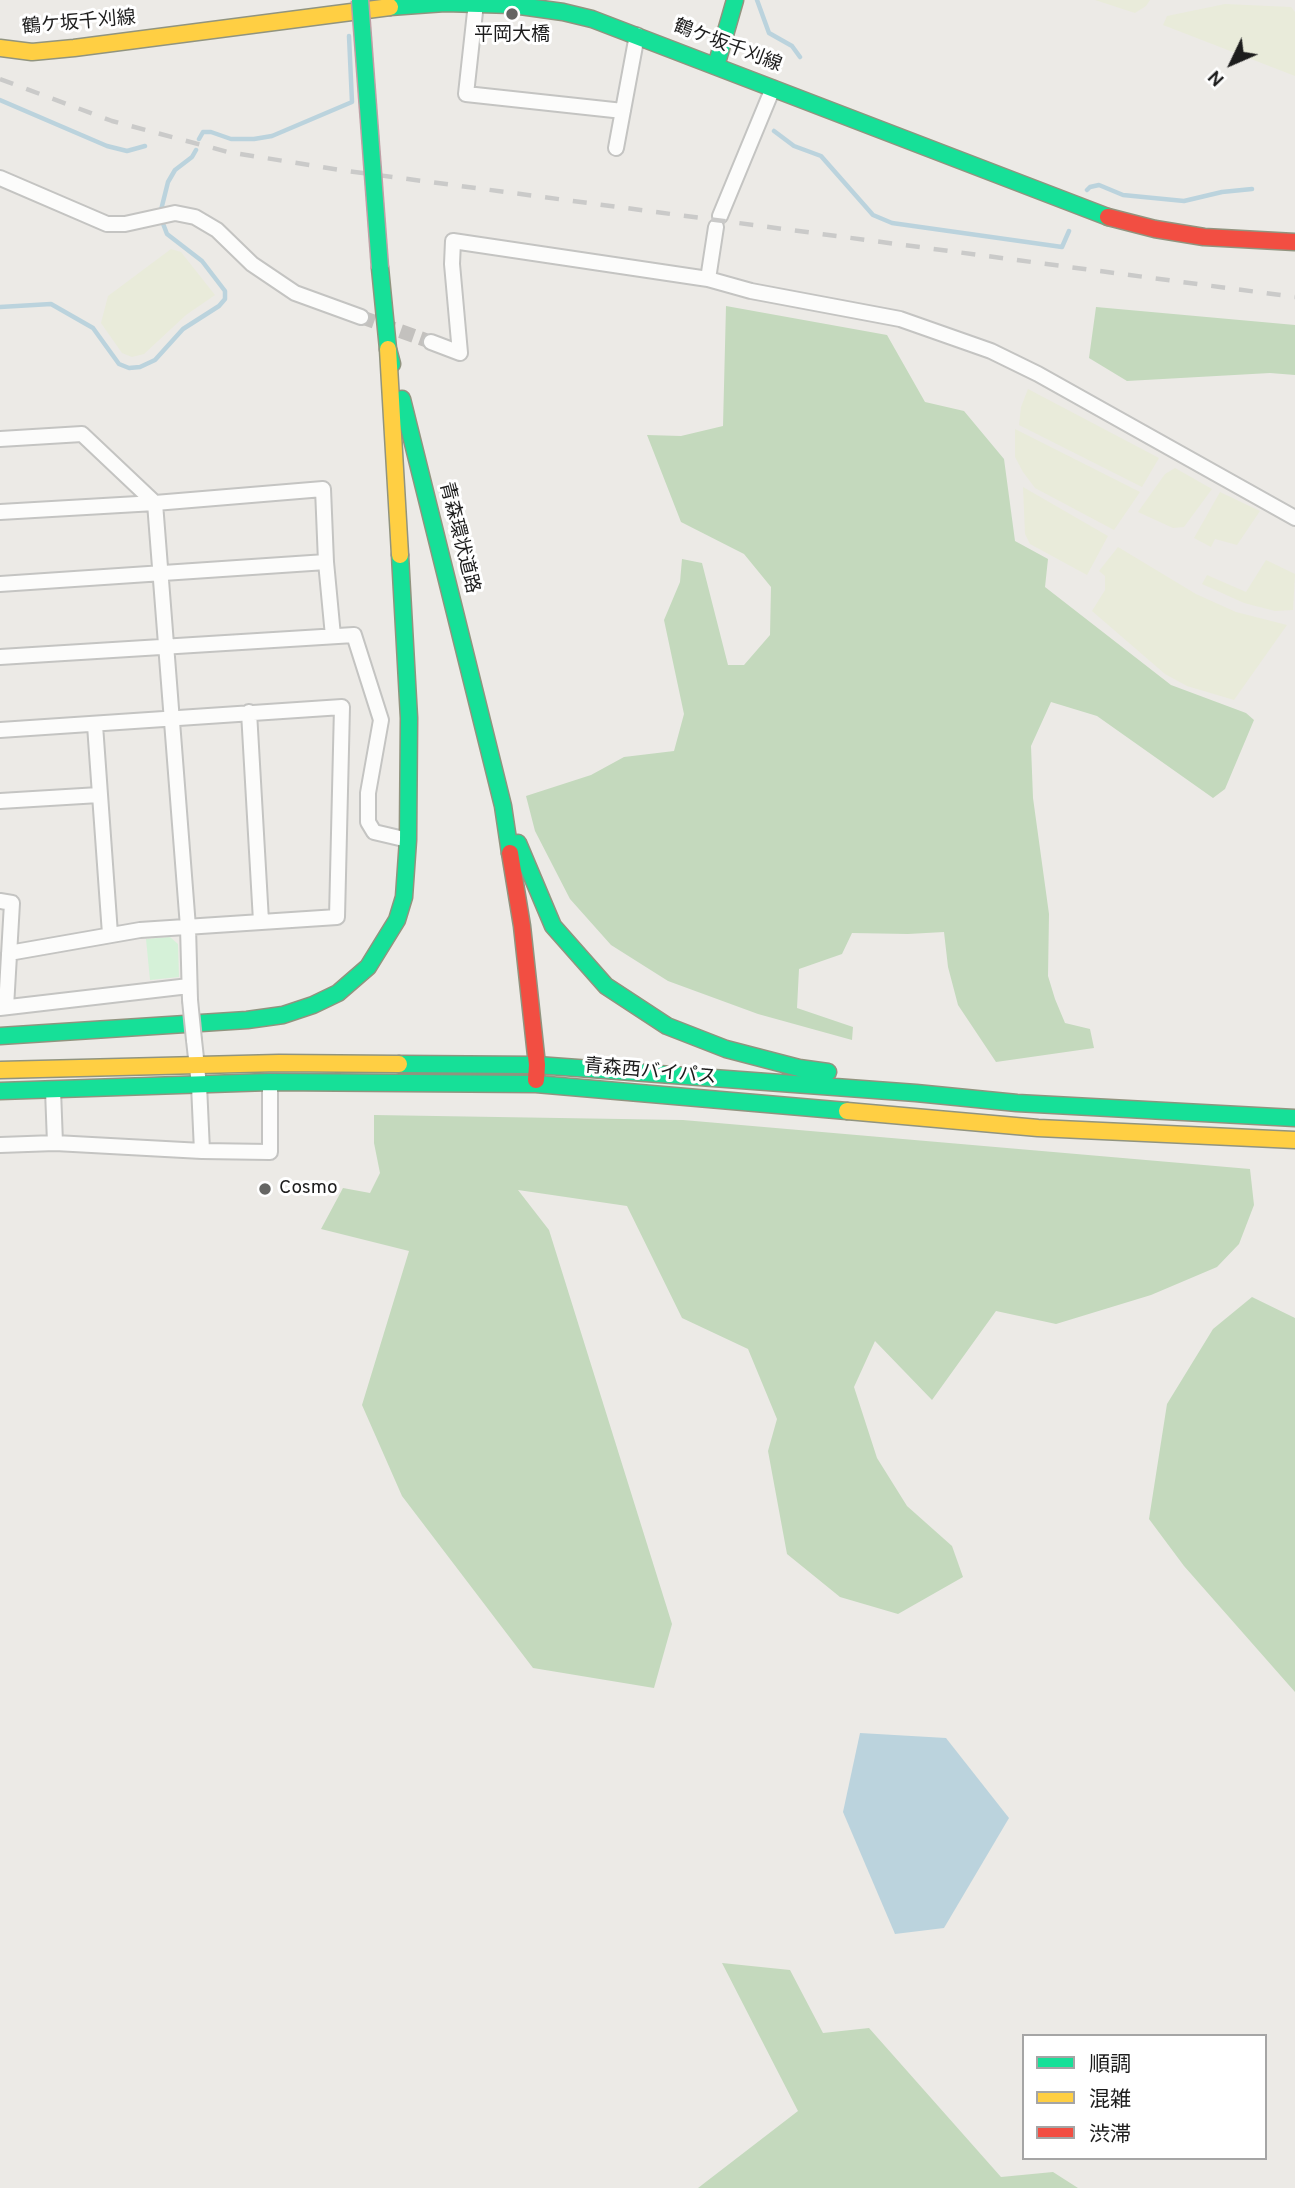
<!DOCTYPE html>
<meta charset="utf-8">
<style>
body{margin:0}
#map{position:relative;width:1295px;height:2188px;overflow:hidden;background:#eceae6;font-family:Overpass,"Noto Sans JP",sans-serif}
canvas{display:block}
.legend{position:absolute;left:1022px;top:2034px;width:245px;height:126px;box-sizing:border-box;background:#fff;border:2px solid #a5a5a5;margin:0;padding:9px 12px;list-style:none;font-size:21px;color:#1d1d1d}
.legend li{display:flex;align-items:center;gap:14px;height:35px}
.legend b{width:35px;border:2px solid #a5a5a5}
.north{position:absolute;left:1197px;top:28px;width:70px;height:70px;-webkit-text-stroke:5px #fff;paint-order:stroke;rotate:226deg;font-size:19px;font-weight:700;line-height:28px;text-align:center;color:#1d1d1d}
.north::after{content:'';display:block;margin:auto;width:24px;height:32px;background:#1d1d1d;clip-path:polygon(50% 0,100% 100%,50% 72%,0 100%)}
</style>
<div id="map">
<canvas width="1295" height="2188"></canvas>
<ul class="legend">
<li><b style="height:9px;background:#16e098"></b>順調</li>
<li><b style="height:9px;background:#ffcf43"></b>混雑</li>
<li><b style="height:9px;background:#f24e42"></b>渋滞</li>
</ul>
<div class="north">N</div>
</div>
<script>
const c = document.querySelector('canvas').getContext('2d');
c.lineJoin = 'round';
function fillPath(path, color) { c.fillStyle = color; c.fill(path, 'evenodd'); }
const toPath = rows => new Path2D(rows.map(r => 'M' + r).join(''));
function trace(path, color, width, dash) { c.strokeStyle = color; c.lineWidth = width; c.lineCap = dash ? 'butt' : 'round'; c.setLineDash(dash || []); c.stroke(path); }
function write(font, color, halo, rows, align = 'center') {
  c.font = font + ' Overpass,"Noto Sans JP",sans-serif'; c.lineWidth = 6; c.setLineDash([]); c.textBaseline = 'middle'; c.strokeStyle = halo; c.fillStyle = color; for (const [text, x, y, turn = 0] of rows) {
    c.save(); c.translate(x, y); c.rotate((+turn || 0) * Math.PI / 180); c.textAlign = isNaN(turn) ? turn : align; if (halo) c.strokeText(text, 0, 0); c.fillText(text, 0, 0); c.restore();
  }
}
const farmland = toPath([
 [1095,0,1150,0,1146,6,1135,13],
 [1225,4,1291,7,1295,12,1295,76,1163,25,1167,16],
 [171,249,181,252,215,295,186,315,144,354,132,357,122,353,101,323,108,296],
 [1028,389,1159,458,1142,487,1019,425,1021,407],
 [1015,429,1140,492,1114,530,1035,488,1023,472,1015,457],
 [1175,468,1212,489,1184,527,1173,528,1138,512,1165,474],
 [1023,487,1108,536,1087,575,1030,544,1025,534],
 [1220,492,1260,511,1237,545,1215,539,1211,547,1194,538],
 [1118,547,1196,594,1236,612,1287,625,1234,700,1187,686,1165,674,1092,611,1105,590,1105,576,1099,571],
 [1266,560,1295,574,1293,610,1275,611,1244,603,1202,584,1207,575,1246,592]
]);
const forest = toPath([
 [726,306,887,335,925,402,964,411,1004,459,1015,541,1048,559,1045,587,1171,685,1246,713,1254,720,1225,789,1213,798,1097,716,1051,702,1031,746,1033,798,1049,914,1048,976,1055,999,1065,1023,1090,1029,1094,1048,996,1062,958,1005,948,967,944,932,908,934,852,933,842,954,799,969,797,1008,853,1027,852,1040,758,1014,668,981,611,945,570,899,535,831,526,796,591,775,624,757,674,751,684,714,664,620,680,582,682,559,702,563,728,665,744,665,770,635,771,587,744,554,681,522,647,435,681,436,723,426],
 [1096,307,1295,325,1295,375,1270,373,1127,381,1089,358],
 [374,1115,683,1120,1250,1169,1254,1205,1239,1244,1217,1267,1151,1295,1056,1324,996,1311,932,1400,875,1341,854,1387,877,1458,907,1506,952,1546,963,1577,898,1614,840,1597,787,1554,768,1451,777,1419,748,1349,682,1318,627,1206,518,1190,549,1230,672,1624,654,1688,533,1668,402,1496,362,1405,409,1251,321,1229,343,1188,370,1193,380,1173,374,1143],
 [1252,1297,1295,1318,1295,1692,1184,1566,1149,1519,1167,1404,1213,1329],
 [722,1963,790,1970,823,2033,869,2028,1001,2177,1053,2172,1078,2188,698,2188,798,2111]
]);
const park = toPath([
 [170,937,178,944,179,977,150,980,146,939]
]);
const water = toPath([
 [860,1733,946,1738,1009,1818,944,1928,895,1934,843,1812]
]);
const stream = toPath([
 [757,0,769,33,792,46,800,57],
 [0,100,107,146,127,151,145,146],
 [774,131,794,146,821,156,873,215,892,223,1062,247,1069,231],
 [199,139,203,132,211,132,231,139,254,139,272,136,352,102,349,36],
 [1087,190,1090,187,1099,185,1123,195,1184,201,1222,192,1252,189],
 [161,210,168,182,175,170,192,157,196,150],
 [0,307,51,304,93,328,119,364,129,368,140,367,155,360,183,329,219,306,225,299,225,291,202,261,167,234,162,221]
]);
const streetTunnel = toPath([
 [361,317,431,342]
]);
const street = toPath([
 [476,3,466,94,623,111],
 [616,148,637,35],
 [0,178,107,224,125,224,175,213,195,217,217,230,252,264,295,293,361,317],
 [720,216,773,88],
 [708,279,716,227],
 [431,342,460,353,452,264,453,241,708,279,751,291,900,319,991,351,1038,374,1295,518],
 [0,439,82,434,155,503,188,927,190,1000],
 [0,512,155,503,323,489,326,562,333,636],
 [0,584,326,562],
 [0,657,354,635,381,720,368,793,368,822,374,832,408,840],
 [249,712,261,921],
 [95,725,110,934],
 [0,730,342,707,337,917,140,930,9,953],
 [0,801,99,795],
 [0,901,12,903,6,1007],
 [0,1008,189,986],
 [194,1040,199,1085,202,1151],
 [53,1090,55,1143],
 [0,1145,55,1143,202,1151,270,1152,270,1082]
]);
const fast = toPath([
 [390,7,445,3,513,5,563,12,592,19,1108,217],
 [716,66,735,0],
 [380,268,388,349,392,364],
 [402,399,503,806,510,853],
 [518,843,553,926,606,986,667,1026,726,1049,799,1068,828,1072],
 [0,1036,247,1020,283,1015,313,1005,338,993,368,967,397,920,404,897,408,840,409,718,400,555],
 [399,1064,537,1065,916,1093,1017,1103,1295,1118],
 [0,1091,270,1082,536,1084,847,1111]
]);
const slow = toPath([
 [0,48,32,52,74,48,390,7],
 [388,349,400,555],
 [0,1070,279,1063,399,1064],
 [847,1111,1038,1128,1295,1140]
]);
const jam = toPath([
 [1108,217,1155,229,1204,237,1295,242],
 [510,853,522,926,537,1065,536,1080]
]);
const rail = toPath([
 [0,79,112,121,228,152,340,170,1295,297]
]);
const streetBridge = toPath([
 [190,1000,194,1040]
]);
const fastBridge = toPath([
 [360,0,380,268]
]);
const markers = [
 [512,14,7,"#656563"],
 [265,1189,7,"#656563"]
];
const streetNames = [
 ["鶴ケ坂千刈線",79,24,-5],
 ["鶴ケ坂千刈線",727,47,21],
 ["青森環状道路",458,538,76],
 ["青森西バイパス",650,1073,5]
];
const poiNames = [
 ["平岡大橋",512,36],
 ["Cosmo",279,1189,"left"]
];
fillPath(farmland, '#e9ebda');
fillPath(forest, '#c4d9bd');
fillPath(park, '#d5f1d8');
fillPath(water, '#bbd3dd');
trace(stream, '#bbd3dd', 4.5);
trace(streetTunnel, '#c3c1be', 14, [14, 7]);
trace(street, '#c4c4c2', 18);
trace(fast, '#91947f', 19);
trace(slow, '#91947f', 19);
trace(jam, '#91947f', 19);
trace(street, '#fcfcfb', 14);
trace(fast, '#16e098', 16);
trace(slow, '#ffcf43', 16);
trace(jam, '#f24e42', 16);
trace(rail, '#cacac9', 4.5, [14, 14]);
trace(streetBridge, '#c4c4c2', 18, []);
trace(fastBridge, '#bf9fa5', 19, []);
trace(streetBridge, '#fcfcfb', 14);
trace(fastBridge, '#16e098', 16);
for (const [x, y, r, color] of markers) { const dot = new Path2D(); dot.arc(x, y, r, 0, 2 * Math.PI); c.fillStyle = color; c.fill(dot); trace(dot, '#fff', 2.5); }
write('19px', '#1d1d1d', '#fff', streetNames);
write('19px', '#1d1d1d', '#fff', poiNames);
</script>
